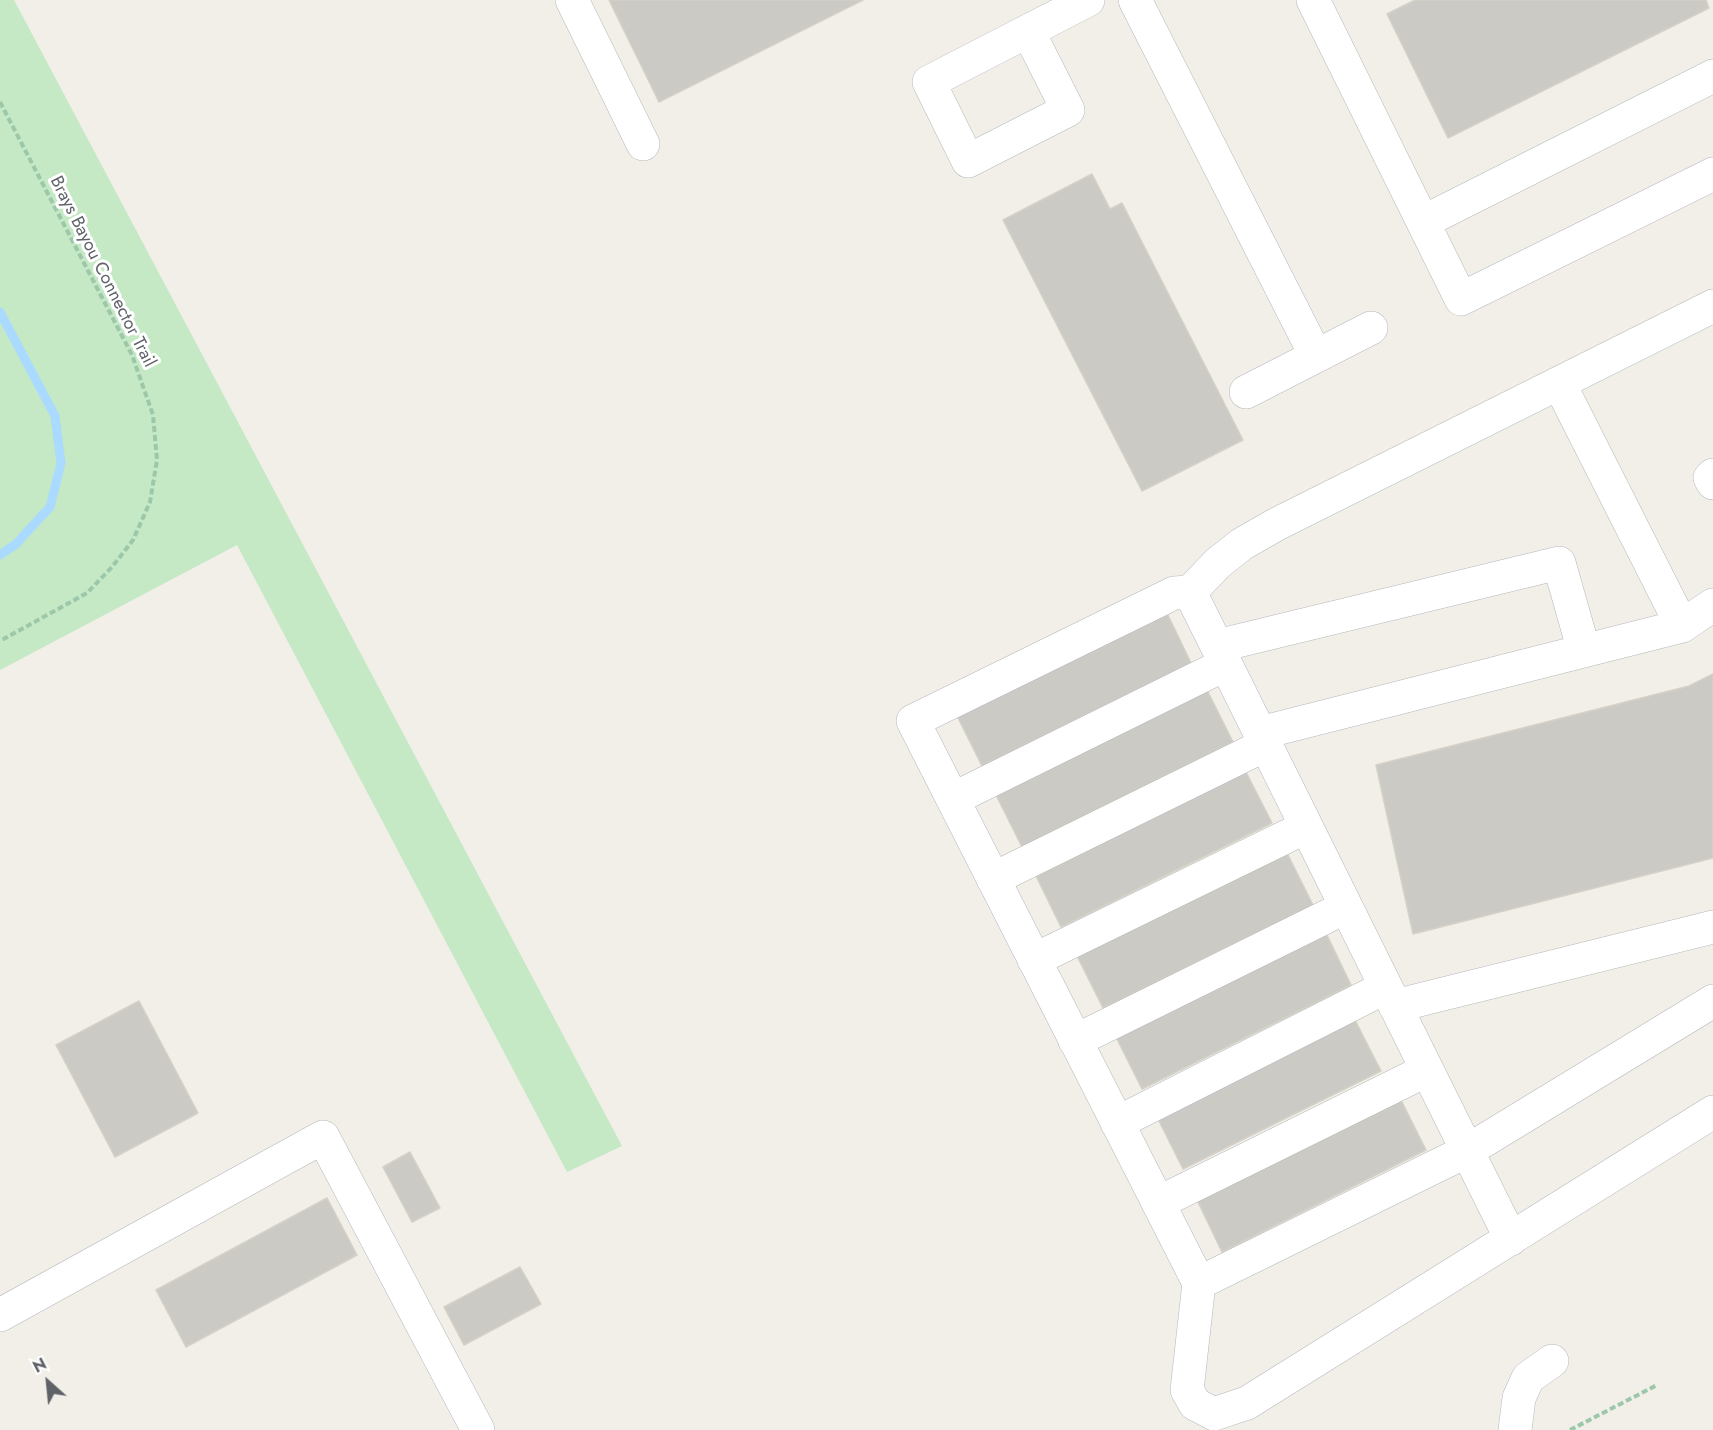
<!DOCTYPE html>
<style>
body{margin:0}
#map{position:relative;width:1713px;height:1430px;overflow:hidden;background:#f1efe8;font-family:Jost,sans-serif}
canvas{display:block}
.north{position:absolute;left:18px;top:1352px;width:60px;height:60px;-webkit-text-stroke:4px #fff;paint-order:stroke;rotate:333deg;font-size:16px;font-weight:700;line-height:24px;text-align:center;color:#5f6368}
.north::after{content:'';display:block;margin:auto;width:21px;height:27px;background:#5f6368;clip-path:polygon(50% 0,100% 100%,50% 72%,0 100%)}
</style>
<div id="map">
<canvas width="1713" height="1430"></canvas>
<div class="north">N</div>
</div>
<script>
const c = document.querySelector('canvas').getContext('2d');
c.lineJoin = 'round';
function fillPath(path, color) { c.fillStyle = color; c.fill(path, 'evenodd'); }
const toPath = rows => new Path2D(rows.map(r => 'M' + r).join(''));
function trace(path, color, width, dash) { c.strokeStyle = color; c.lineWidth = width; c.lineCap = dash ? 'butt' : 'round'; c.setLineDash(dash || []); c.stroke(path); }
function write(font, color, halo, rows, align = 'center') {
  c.font = font + ' Jost,sans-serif'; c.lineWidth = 6; c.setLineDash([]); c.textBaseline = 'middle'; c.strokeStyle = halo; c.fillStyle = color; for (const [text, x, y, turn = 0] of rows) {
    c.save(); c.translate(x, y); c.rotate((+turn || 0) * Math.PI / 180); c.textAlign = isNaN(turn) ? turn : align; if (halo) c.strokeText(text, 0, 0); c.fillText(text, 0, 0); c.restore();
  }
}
const green = toPath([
 [0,0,14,0,622,1146,567,1172,237,545,0,670]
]);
const stream = toPath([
 [0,312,55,416,61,463,50,507,16,544,0,555]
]);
const building = toPath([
 [609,0,863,0,659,102,609,0],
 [1415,0,1706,0,1709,8,1448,138,1387,14,1415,0],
 [1092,174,1110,209,1122,203,1243,440,1142,491,1003,220,1092,174],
 [1166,611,1191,663,982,766,956,714,1166,611],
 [1713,674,1713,858,1413,934,1376,765,1689,686,1713,674],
 [1207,690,1233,742,1022,847,996,795,1207,690],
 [1246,772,1272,823,1061,927,1036,876,1246,772],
 [1287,853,1313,905,1103,1008,1077,956,1287,853],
 [1326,933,1351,985,1142,1089,1116,1037,1326,933],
 [139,1001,198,1113,115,1157,56,1045,139,1001],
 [1355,1020,1381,1071,1183,1169,1157,1117,1355,1020],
 [1400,1098,1426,1150,1222,1252,1197,1200,1400,1098],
 [410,1152,440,1208,412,1222,383,1167,410,1152],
 [327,1198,357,1255,186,1347,156,1290,327,1198],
 [520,1267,541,1304,464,1345,444,1307,520,1267]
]);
const path = toPath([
 [0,102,132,355,153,415,157,460,150,502,133,540,112,567,87,593,0,641],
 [1570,1430,1657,1385]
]);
const minor = toPath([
 [572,0,643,144],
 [1135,0,1316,356],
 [1313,0,1461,299,1713,174],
 [1028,31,1068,110,968,161,929,82,1028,31,1088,0],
 [1423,222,1713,76],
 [1713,306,1277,524,1242,544,1218,563,1190,592,1174,593,913,721,1199,1283,1187,1390,1195,1404,1214,1414,1247,1403,1713,1112],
 [1559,383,1682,626],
 [1246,392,1371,328],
 [1713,475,1710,478,1713,483],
 [1190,592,1511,1239],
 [1217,646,1559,563,1584,651],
 [1260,733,1682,626,1713,605],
 [953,799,1226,664],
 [993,879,1265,745],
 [1034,960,1306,827],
 [1395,1006,1713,927],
 [1075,1041,1346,907],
 [1117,1123,1386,987],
 [1158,1203,1427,1070],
 [1199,1283,1467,1151,1713,1001],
 [0,1315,323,1137,478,1430],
 [1515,1430,1519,1398,1528,1378,1552,1361]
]);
const streetNames = [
 ["Brays Bayou Connector Trail",102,272,63]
];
fillPath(green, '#c5e8c5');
trace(stream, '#aadaff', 9);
fillPath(building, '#cccac5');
trace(building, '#d6d1c6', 1.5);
trace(minor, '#b5b8bc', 34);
trace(path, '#9cc7a9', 4, [6, 3]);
trace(minor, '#fff', 33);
write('18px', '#5f6368', '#fff', streetNames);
</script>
